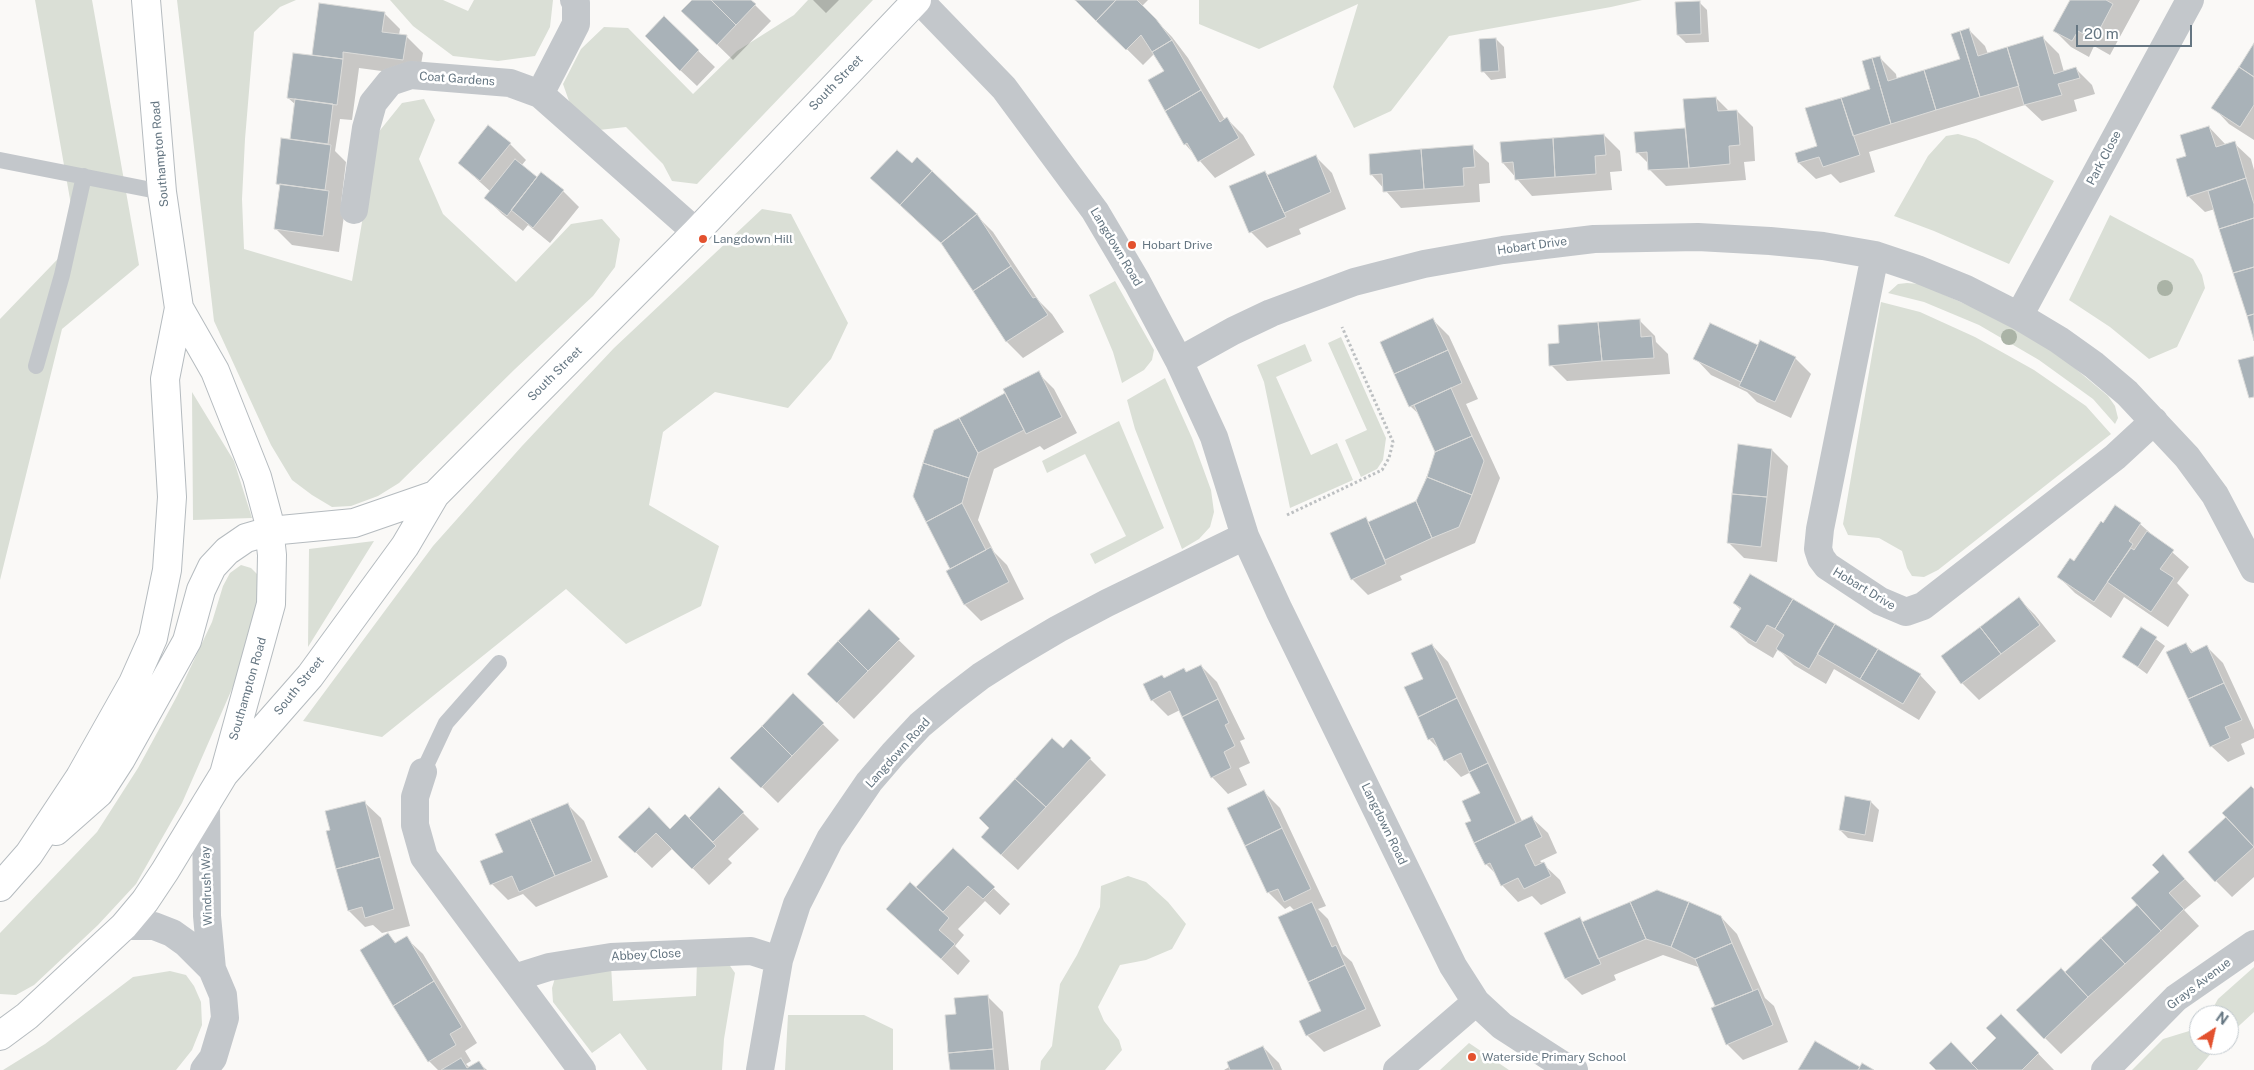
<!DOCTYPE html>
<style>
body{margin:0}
#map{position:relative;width:2254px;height:1070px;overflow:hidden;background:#faf9f7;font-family:"Public Sans",sans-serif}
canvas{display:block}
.north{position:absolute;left:2189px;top:1005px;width:50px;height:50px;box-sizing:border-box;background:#fff;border:1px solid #c1c8cd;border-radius:50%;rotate:35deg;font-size:14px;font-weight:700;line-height:20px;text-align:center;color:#657682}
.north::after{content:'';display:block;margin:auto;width:18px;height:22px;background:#e3512e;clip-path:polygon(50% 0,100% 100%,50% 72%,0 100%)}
.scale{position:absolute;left:2076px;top:25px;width:116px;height:22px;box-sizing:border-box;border:2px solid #657682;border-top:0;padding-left:6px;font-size:15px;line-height:18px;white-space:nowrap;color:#657682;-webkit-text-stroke:4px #fff;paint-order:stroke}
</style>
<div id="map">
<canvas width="2254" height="1070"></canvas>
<div class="north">N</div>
<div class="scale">20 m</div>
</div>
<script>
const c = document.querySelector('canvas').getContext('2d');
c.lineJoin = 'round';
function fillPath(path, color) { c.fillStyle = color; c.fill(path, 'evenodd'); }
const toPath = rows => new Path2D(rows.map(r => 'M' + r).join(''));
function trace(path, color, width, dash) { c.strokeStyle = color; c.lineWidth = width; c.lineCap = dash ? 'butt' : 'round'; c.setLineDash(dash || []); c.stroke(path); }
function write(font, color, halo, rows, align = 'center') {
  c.font = font + ' "Public Sans",sans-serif'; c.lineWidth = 5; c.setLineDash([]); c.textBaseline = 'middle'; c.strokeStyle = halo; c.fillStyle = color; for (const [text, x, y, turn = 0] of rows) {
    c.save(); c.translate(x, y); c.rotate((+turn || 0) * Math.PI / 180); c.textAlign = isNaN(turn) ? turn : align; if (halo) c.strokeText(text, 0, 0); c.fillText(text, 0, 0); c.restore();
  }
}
const green = toPath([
 [35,0,92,0,139,265,62,329,0,580,0,319,77,239],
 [177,0,296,0,280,7,254,32,245,139,242,199,244,249,352,281,377,134,402,103,424,99,435,120,419,159,443,214,516,282,571,224,602,219,620,239,615,267,593,296,515,369,399,483,378,496,351,506,332,507,312,495,292,480,271,445,214,321],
 [390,0,443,0,468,11,474,0,553,0,550,27,535,56,498,61,453,56,413,26],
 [808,0,873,0,697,184,672,181,663,164,626,127,599,130,570,104,563,84,581,49,604,27,628,28,693,94,737,51,794,15],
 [1199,0,1642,0,1611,7,1449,36,1391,111,1354,128,1333,87,1358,4,1259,49,1199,24],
 [1958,134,1976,139,2054,181,2009,264,1934,231,1894,216,1928,156,1946,136],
 [762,209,791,214,848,323,831,359,788,408,715,392,663,432,649,505,719,546,701,606,626,644,566,589,382,737,303,721,433,546,522,446,614,348],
 [2110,215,2193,259,2202,275,2205,288,2177,347,2149,359,2110,327,2069,300],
 [1115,281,1154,350,1152,360,1144,370,1122,383,1113,352,1089,295],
 [1907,283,1920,284,1999,319,2038,342,2070,364,2108,396,2115,406,2118,418,2115,424,2093,399,2039,360,1979,325,1924,302,1888,293,1898,284],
 [1881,302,1920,312,1975,337,2034,370,2086,406,2111,434,1938,570,1924,577,1912,576,1907,568,1902,551,1879,538,1848,535,1843,524],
 [1341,337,1386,438,1383,460,1377,469,1361,477,1345,440,1367,430,1328,343],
 [1305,344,1312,361,1276,377,1311,455,1337,443,1353,480,1290,508,1264,382,1257,365],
 [1165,378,1192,438,1211,490,1214,512,1210,527,1199,539,1182,549,1135,429,1127,400],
 [192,392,234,461,252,518,193,520],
 [1119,421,1164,528,1095,564,1090,554,1126,536,1085,454,1047,473,1042,461],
 [374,541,308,647,309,549],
 [241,565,251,568,259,576,257,609,242,666,182,803,136,884,98,925,34,985,16,995,0,994,0,933,97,832,138,768,177,696,212,622,223,586,230,573],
 [1128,876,1146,882,1168,902,1186,924,1172,949,1146,960,1120,965,1098,1007,1104,1021,1119,1040,1122,1050,1105,1070,1040,1070,1041,1061,1052,1046,1060,984,1077,955,1100,907,1101,886],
 [697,959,726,960,735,973,724,1039,722,1070,647,1070,620,1033,592,1053,553,1002,552,988,555,978,611,964,613,1001,696,996],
 [2254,967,2254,1012,2229,1035,2229,1015,2209,1015,2218,999],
 [170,971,186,975,194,986,201,1002,202,1025,192,1050,176,1070,3,1070,45,1044,133,977],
 [788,1015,864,1015,893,1029,893,1070,785,1070],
 [2199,1028,2199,1045,2218,1045,2197,1070,2132,1070,2163,1039],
 [1469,1043,1509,1070,1440,1070]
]);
const shadow = toPath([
 [694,0,750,0,771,21,733,60,699,27],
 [813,0,839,0,826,13],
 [1077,0,1148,0,1142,6,1172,37,1188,58,1225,120,1227,119,1243,135,1255,155,1215,178,1185,144,1166,72,1154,54,1143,65],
 [2071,0,2140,0,2110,55,2094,46,2089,57,2071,47,2055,31],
 [1699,2,1707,10,1709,42,1686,43,1678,35],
 [320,4,384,13,400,29,399,35,406,36,423,53,419,76,359,68,352,120,340,119,335,151,346,162,341,204,345,208,339,252,292,245,276,229,281,187,277,183,294,141,292,139,296,105,288,98,313,56],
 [664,18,715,67,697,86,662,53],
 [1969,30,1985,46,1988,54,2043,38,2059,54,2064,72,2076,69,2092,85,2095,94,2074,100,2077,111,2042,121,2025,105,1869,152,1875,172,1840,183,1831,174,1816,179,1799,163,1796,154,1819,147,1872,90,1879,57,1896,74,1897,80,1961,60],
 [1496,39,1504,47,1506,78,1491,80,1483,71],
 [2254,46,2254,140,2229,124,2213,107],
 [1716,98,1730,112,1737,111,1753,127,1755,161,1744,162,1746,180,1666,186,1649,169,1649,164,1637,152,1635,133,1687,129],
 [2209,127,2226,145,2234,143,2251,159,2254,170,2254,338,2215,209,2205,212,2188,196,2188,157],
 [1604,135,1620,151,1622,171,1610,172,1612,190,1532,196,1503,163],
 [510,144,526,160,521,166,537,179,563,191,579,207,550,243,528,225,523,231,502,214,486,198,491,192,459,163],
 [1472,147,1489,163,1490,183,1479,184,1480,202,1401,208,1371,174],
 [1316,157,1332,173,1346,209,1299,229,1301,234,1267,248,1251,232,1265,172,1269,176],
 [888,194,976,215,993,232,1039,301,1052,314,1064,332,1023,358,1007,342,944,246],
 [1433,320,1449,336,1478,399,1466,404,1500,478,1475,543,1400,576,1402,580,1368,595,1352,579,1366,519,1370,523,1417,502,1436,452,1421,416,1410,406],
 [1639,320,1655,336,1656,342,1668,354,1670,374,1567,381,1551,365,1561,344],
 [1758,347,1795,358,1811,374,1791,418,1757,402,1747,392,1711,375,1695,358],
 [1038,373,1054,389,1077,433,1044,450,1040,446,994,469,978,520,994,552,1007,565,1024,599,981,621,965,605,947,571,951,569,935,431,1007,393],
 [1772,450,1788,466,1777,562,1744,558,1728,542],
 [2140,524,2189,567,2177,583,2189,595,2168,627,2124,597,2111,618,2075,593,2059,577,2074,563],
 [2019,599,2035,615,2056,641,1979,700,1962,683,1942,657],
 [1734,603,1920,675,1936,692,1919,720,1834,669,1826,684,1794,665,1778,649,1773,658,1748,643,1732,627,1741,610],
 [869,611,915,656,854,719,808,674],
 [2142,629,2165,646,2147,674,2124,657],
 [2186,644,2194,653,2207,647,2223,663,2254,730,2254,738,2241,744,2245,754,2228,762,2211,746],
 [1432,645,1448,662,1522,821,1531,817,1548,833,1557,853,1540,861,1560,880,1566,893,1541,905,1532,896,1518,902,1502,885,1497,875,1486,864,1467,824,1473,821,1482,793,1471,772,1461,777,1445,760,1440,750,1429,739,1424,680],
 [1201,666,1217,682,1245,739,1240,741,1250,763,1239,768,1247,785,1228,794,1212,777,1180,710,1168,716,1152,700,1165,679,1184,670,1187,673],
 [793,695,839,740,778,803,732,758],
 [1063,750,1090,759,1106,775,1018,870,999,853],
 [719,789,759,829,728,859,732,863,709,885,673,848,652,868,620,837,670,831,689,820],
 [2254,791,2254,877,2232,897,2216,881],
 [1264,792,1280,808,1326,906,1318,909,1328,919,1343,954,1352,962,1381,1026,1324,1052,1307,1035,1301,1022,1323,1012,1295,911,1290,906,1285,909,1268,892],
 [364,802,381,818,410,926,382,933,373,925,365,927,349,911,327,832],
 [1871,802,1879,810,1873,842,1848,838,1840,830],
 [568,805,584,821,608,877,536,907,523,894,508,900,492,884,504,852],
 [953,850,1010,904,1000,915,985,901,958,929,964,935,955,946,970,961,958,975,888,909,916,889],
 [2163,856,2201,896,2184,910,2199,926,2061,1054,2045,1038,2065,973,2139,905,2160,873],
 [1721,917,1737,934,1765,998,1774,1006,1788,1042,1743,1060,1727,1044,1717,1007,1701,968,1663,955,1614,975,1616,980,1582,995,1566,979,1546,934,1580,919,1584,922],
 [388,935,397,944,406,938,423,954,477,1043,465,1051,471,1061,466,1064,470,1068,479,1063,487,1070,438,1070,429,1061],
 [987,996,1003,1012,1009,1070,952,1070,957,1015],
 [2001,1015,2054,1070,1938,1070,1971,1064,1998,1038],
 [1263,1047,1279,1063,1282,1070,1224,1070]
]);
const building = toPath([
 [692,0,711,0,736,25,717,45,681,11,692,0],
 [711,0,751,0,756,4,736,25,711,0],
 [1075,0,1116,0,1096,21,1075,0],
 [1116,0,1137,0,1156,19,1172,40,1152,52,1141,35,1126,50,1096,21,1116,0],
 [2070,0,2106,0,2113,4,2094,40,2078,31,2072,41,2053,31,2070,0],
 [1700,1,1701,34,1677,35,1675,2,1700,1],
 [319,3,385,12,382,32,407,35,403,60,343,52,343,59,312,55,319,3],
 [664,16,699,50,680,71,645,36,664,16],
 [1969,28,1978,56,2007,47,2019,86,1980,97,1960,31,1969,28],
 [1960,31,1980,97,1936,110,1924,70,1960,59,1951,34,1960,31],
 [2043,36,2054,74,2076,67,2080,78,2058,84,2062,95,2024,105,2007,47,2043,36],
 [1496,38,1499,71,1481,72,1479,39,1496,38],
 [1172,40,1201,90,1165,111,1148,80,1164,71,1152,52,1172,40],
 [2254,43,2254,77,2239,67,2254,43],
 [293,53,343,59,337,105,287,98,293,53],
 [1880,56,1888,81,1924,70,1936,110,1891,124,1872,58,1880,56],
 [1872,58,1891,124,1853,136,1841,98,1870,89,1862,61,1872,58],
 [2239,67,2254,77,2254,105,2240,127,2211,108,2239,67],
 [1201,90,1220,122,1227,117,1239,138,1198,162,1187,143,1184,145,1165,111,1201,90],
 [1716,97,1718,111,1737,110,1740,145,1729,146,1730,164,1689,168,1683,99,1716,97],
 [1841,98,1860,155,1823,167,1819,157,1798,163,1795,153,1817,146,1805,108,1841,98],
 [295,99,333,104,328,144,290,139,295,99],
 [488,125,511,143,480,181,458,163,488,125],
 [2209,126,2216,147,2235,141,2246,178,2187,197,2176,159,2186,156,2180,135,2209,126],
 [1685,128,1689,168,1648,170,1647,152,1636,153,1634,132,1685,128],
 [1604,134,1606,155,1595,156,1596,174,1555,177,1553,138,1604,134],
 [281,138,331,145,325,190,276,184,281,138],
 [1553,138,1555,177,1515,180,1513,162,1502,163,1500,142,1553,138],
 [1473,145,1475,167,1463,168,1464,186,1424,189,1421,149,1473,145],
 [1421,149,1424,189,1383,192,1382,174,1370,175,1369,154,1421,149],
 [897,150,912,163,917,157,932,171,900,205,870,178,897,150],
 [1316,155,1331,192,1284,213,1267,175,1316,155],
 [515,159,537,177,507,216,484,198,515,159],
 [932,171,977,214,941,243,900,205,932,171],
 [1265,171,1286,217,1249,233,1229,186,1265,171],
 [541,172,564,190,533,228,511,210,541,172],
 [2246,178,2254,204,2254,218,2219,229,2208,191,2246,178],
 [280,184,329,191,323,236,274,229,280,184],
 [977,214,1011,266,973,291,941,243,977,214],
 [2254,218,2254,267,2233,273,2219,229,2254,218],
 [1011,266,1033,298,1036,297,1048,315,1006,342,973,291,1011,266],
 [2254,267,2254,314,2247,316,2233,273,2254,267],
 [2254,314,2254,341,2247,316,2254,314],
 [1433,318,1448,350,1394,374,1380,342,1433,318],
 [1640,319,1641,337,1652,336,1654,358,1602,361,1598,322,1640,319],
 [1598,322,1602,361,1549,366,1548,344,1559,343,1558,325,1598,322],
 [1710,323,1758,345,1741,382,1693,359,1710,323],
 [1760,340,1796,357,1775,402,1739,386,1760,340],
 [1448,350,1462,383,1409,407,1394,374,1448,350],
 [2254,356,2254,397,2249,398,2238,360,2254,356],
 [1039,371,1062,417,1026,434,1003,389,1039,371],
 [1451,388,1472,436,1435,452,1414,405,1451,388],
 [1005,393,1024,430,978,453,959,418,1005,393],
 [959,418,978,453,969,478,923,463,934,430,959,418],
 [1472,436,1484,461,1472,495,1427,477,1435,452,1472,436],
 [1738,444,1772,449,1767,497,1732,494,1738,444],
 [923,463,969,478,962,503,926,522,913,496,923,463],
 [1427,477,1472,495,1459,527,1432,538,1416,501,1427,477],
 [1732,494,1767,497,1761,547,1727,543,1732,494],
 [1416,501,1432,538,1385,560,1368,522,1416,501],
 [962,503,986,550,950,569,926,522,962,503],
 [2115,505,2141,523,2129,541,2133,544,2094,602,2057,577,2070,558,2074,561,2101,521,2103,523,2115,505],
 [1366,517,1386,564,1351,580,1330,533,1366,517],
 [2147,531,2174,550,2160,569,2174,578,2151,612,2107,582,2131,548,2134,550,2147,531],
 [991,547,1009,582,964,605,946,571,991,547],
 [1750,574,1793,599,1775,629,1767,625,1756,643,1730,627,1741,608,1733,603,1750,574],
 [2019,597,2040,625,2001,654,1980,627,2019,597],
 [1793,599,1835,624,1809,669,1776,649,1784,635,1775,629,1793,599],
 [869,609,900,639,868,671,838,641,869,609],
 [1835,624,1878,649,1860,679,1817,654,1835,624],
 [1980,627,2001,654,1961,684,1941,656,1980,627],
 [2141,627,2157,637,2138,667,2122,657,2141,627],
 [838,641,868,671,837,703,807,674,838,641],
 [2186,643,2191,653,2207,645,2224,683,2188,699,2166,652,2186,643],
 [1432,644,1457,698,1418,717,1404,687,1423,679,1411,653,1432,644],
 [1878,649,1921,674,1903,704,1860,679,1878,649],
 [1201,665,1218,699,1182,717,1170,691,1151,701,1143,684,1162,675,1164,678,1184,668,1186,672,1201,665],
 [2224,683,2242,720,2225,727,2230,738,2210,747,2188,699,2224,683],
 [793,693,824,723,792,756,762,726,793,693],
 [1457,698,1488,763,1469,772,1461,753,1444,761,1433,738,1428,740,1418,717,1457,698],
 [1218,699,1229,723,1225,725,1235,746,1224,752,1231,768,1211,778,1182,717,1218,699],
 [762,726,792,756,761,788,730,758,762,726],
 [1052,738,1063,748,1071,739,1091,758,1046,807,1015,779,1052,738],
 [1488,763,1516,823,1474,843,1465,823,1471,821,1462,801,1480,793,1469,772,1488,763],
 [1015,779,1046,807,1001,855,981,837,989,828,979,818,1015,779],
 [2251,786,2254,789,2254,847,2222,813,2251,786],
 [719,787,744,812,713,842,689,818,719,787],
 [1264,790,1282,828,1245,846,1227,808,1264,790],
 [1845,796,1871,801,1865,835,1839,830,1845,796],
 [365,801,380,857,336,869,326,831,330,830,325,811,365,801],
 [568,803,592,861,555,876,530,819,568,803],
 [649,807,670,829,685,814,716,846,692,869,656,833,635,853,618,837,649,807],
 [1532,816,1542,837,1525,845,1535,866,1544,862,1551,876,1524,889,1518,878,1501,886,1490,863,1485,865,1474,843,1532,816],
 [2226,817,2254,847,2215,882,2188,852,2226,817],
 [530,819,555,876,519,892,512,876,490,885,480,861,503,852,495,834,530,819],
 [1282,828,1311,889,1284,902,1278,889,1267,893,1245,846,1282,828],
 [953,848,995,887,983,899,968,886,943,912,916,887,953,848],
 [2163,854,2185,879,2169,893,2184,909,2161,931,2131,898,2159,872,2152,865,2163,854],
 [380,857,394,909,365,918,362,907,348,911,336,869,380,857],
 [910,882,949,918,939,930,955,944,941,959,886,909,910,882],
 [1657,890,1689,902,1671,947,1646,939,1630,902,1657,890],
 [1312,902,1332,947,1336,945,1345,965,1308,982,1278,917,1312,902],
 [1630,902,1646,939,1598,959,1582,922,1630,902],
 [1689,902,1721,916,1732,943,1695,959,1671,947,1689,902],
 [2137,905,2161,931,2125,964,2101,938,2137,905],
 [1580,917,1601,964,1565,979,1544,933,1580,917],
 [388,933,395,943,407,936,434,981,393,1006,360,950,388,933],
 [2101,938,2125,964,2088,997,2065,972,2101,938],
 [1732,943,1753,991,1715,1006,1695,959,1732,943],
 [1345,965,1366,1009,1306,1036,1299,1021,1321,1011,1308,982,1345,965],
 [2061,968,2088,997,2044,1039,2016,1010,2061,968],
 [434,981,462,1027,450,1034,456,1045,428,1062,393,1006,434,981],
 [1758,989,1773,1025,1726,1045,1711,1008,1758,989],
 [988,995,993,1049,948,1053,945,1015,956,1014,954,998,988,995],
 [2001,1014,2039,1053,2022,1070,1978,1070,1971,1063,1996,1038,1986,1028,2001,1014],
 [1815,1041,1860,1067,1858,1070,1798,1070,1815,1041],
 [1951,1042,1971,1063,1978,1070,1936,1070,1929,1063,1951,1042],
 [1263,1046,1274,1070,1230,1070,1227,1062,1263,1046],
 [993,1049,995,1070,950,1070,948,1053,993,1049],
 [461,1058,467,1068,479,1061,485,1070,441,1070,461,1058],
 [1862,1063,1874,1070,1858,1070,1862,1063]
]);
const path = toPath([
 [1287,515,1382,470,1389,458,1393,442,1342,327]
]);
const lane = toPath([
 [0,160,162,192],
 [36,366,62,275,84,176],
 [423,772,446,723,499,663]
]);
const street = toPath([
 [919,0,1004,88,1095,211,1137,282,1179,361,1214,437,1245,536,1279,610,1453,966,1476,1002,1502,1026,1561,1064,1574,1070],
 [540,94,576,24,576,3,574,0],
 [354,210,366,128,373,103,390,82,411,75,510,83,540,94,696,232],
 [1875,255,1820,529,1818,549,1821,558,1827,566,1880,601,1906,612,1923,606,2115,457,2154,421],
 [2019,316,2190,0],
 [1179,361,1233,331,1271,313,1354,282,1424,264,1503,250,1594,239,1698,237,1770,241,1823,246,1875,255,1917,269,1966,289,2019,316,2059,340,2094,365,2127,393,2187,457,2215,495,2254,569],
 [423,772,415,797,415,825,424,857,582,1070],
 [124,926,154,926,172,933,186,943,212,969],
 [514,978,549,967,611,957,751,951,779,960],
 [204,1070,213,1058,225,1018,223,995,212,969,207,916,206,803],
 [760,1070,779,960,797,904,830,839,869,782,893,754,920,725,951,699,981,676,1014,655,1058,629,1107,603,1245,536],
 [1397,1070,1476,1002],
 [2105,1070,2176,998,2254,944]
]);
const secondary = toPath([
 [224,774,310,676,405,546,435,495,696,232,917,0],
 [56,831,99,793,121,759,187,641,201,590,212,567,227,551,246,538,270,531,354,523,435,495],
 [0,887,29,854,80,777,133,683,153,638,167,570,172,497,165,379,179,308,162,192,146,0],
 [0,1036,27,1016,124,926,145,901,165,871,224,774,271,604,272,555,268,518,257,477,215,371,179,308]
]);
const trees = [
 [2165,288],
 [2009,337]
];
const markers = [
 [703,239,5,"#e3512e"],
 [1132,245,5,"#e3512e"],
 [1472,1057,5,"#e3512e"]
];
const streetNames = [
 ["Coat Gardens",457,79,4],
 ["South Street",836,83,-46],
 ["Southampton Road",160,154,-95],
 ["Park Close",2104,158,-62],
 ["Hobart Drive",1532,246,-8],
 ["Langdown Road",1116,247,59],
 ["South Street",555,374,-45],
 ["Hobart Drive",1864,589,31],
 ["South Street",299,686,-51],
 ["Southampton Road",248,689,-74],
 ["Langdown Road",898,753,-48],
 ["Langdown Road",1384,824,64],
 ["Windrush Way",207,886,-92],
 ["Abbey Close",646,955,-3],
 ["Grays Avenue",2199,984,-37]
];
const poiNames = [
 ["Langdown Hill",713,239],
 ["Hobart Drive",1142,245],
 ["Waterside Primary School",1482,1057]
];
fillPath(green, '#dadfd6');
fillPath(shadow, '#0003');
fillPath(building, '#a9b2b8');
trace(building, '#dbdbd9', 1);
trace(secondary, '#b5bbbf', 30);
trace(path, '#bdc0c2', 3, [2.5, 2.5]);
trace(lane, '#c3c7cb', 16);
trace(street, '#c3c7cb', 28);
trace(secondary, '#fff', 28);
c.fillStyle = '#aab3a6';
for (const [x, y] of trees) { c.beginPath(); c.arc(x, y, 8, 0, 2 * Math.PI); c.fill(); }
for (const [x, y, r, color] of markers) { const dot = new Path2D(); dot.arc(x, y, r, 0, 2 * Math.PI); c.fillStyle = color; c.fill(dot); trace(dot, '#fff', 2); }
write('12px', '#657682', '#fff', streetNames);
write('12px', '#657682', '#fff', poiNames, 'left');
</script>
